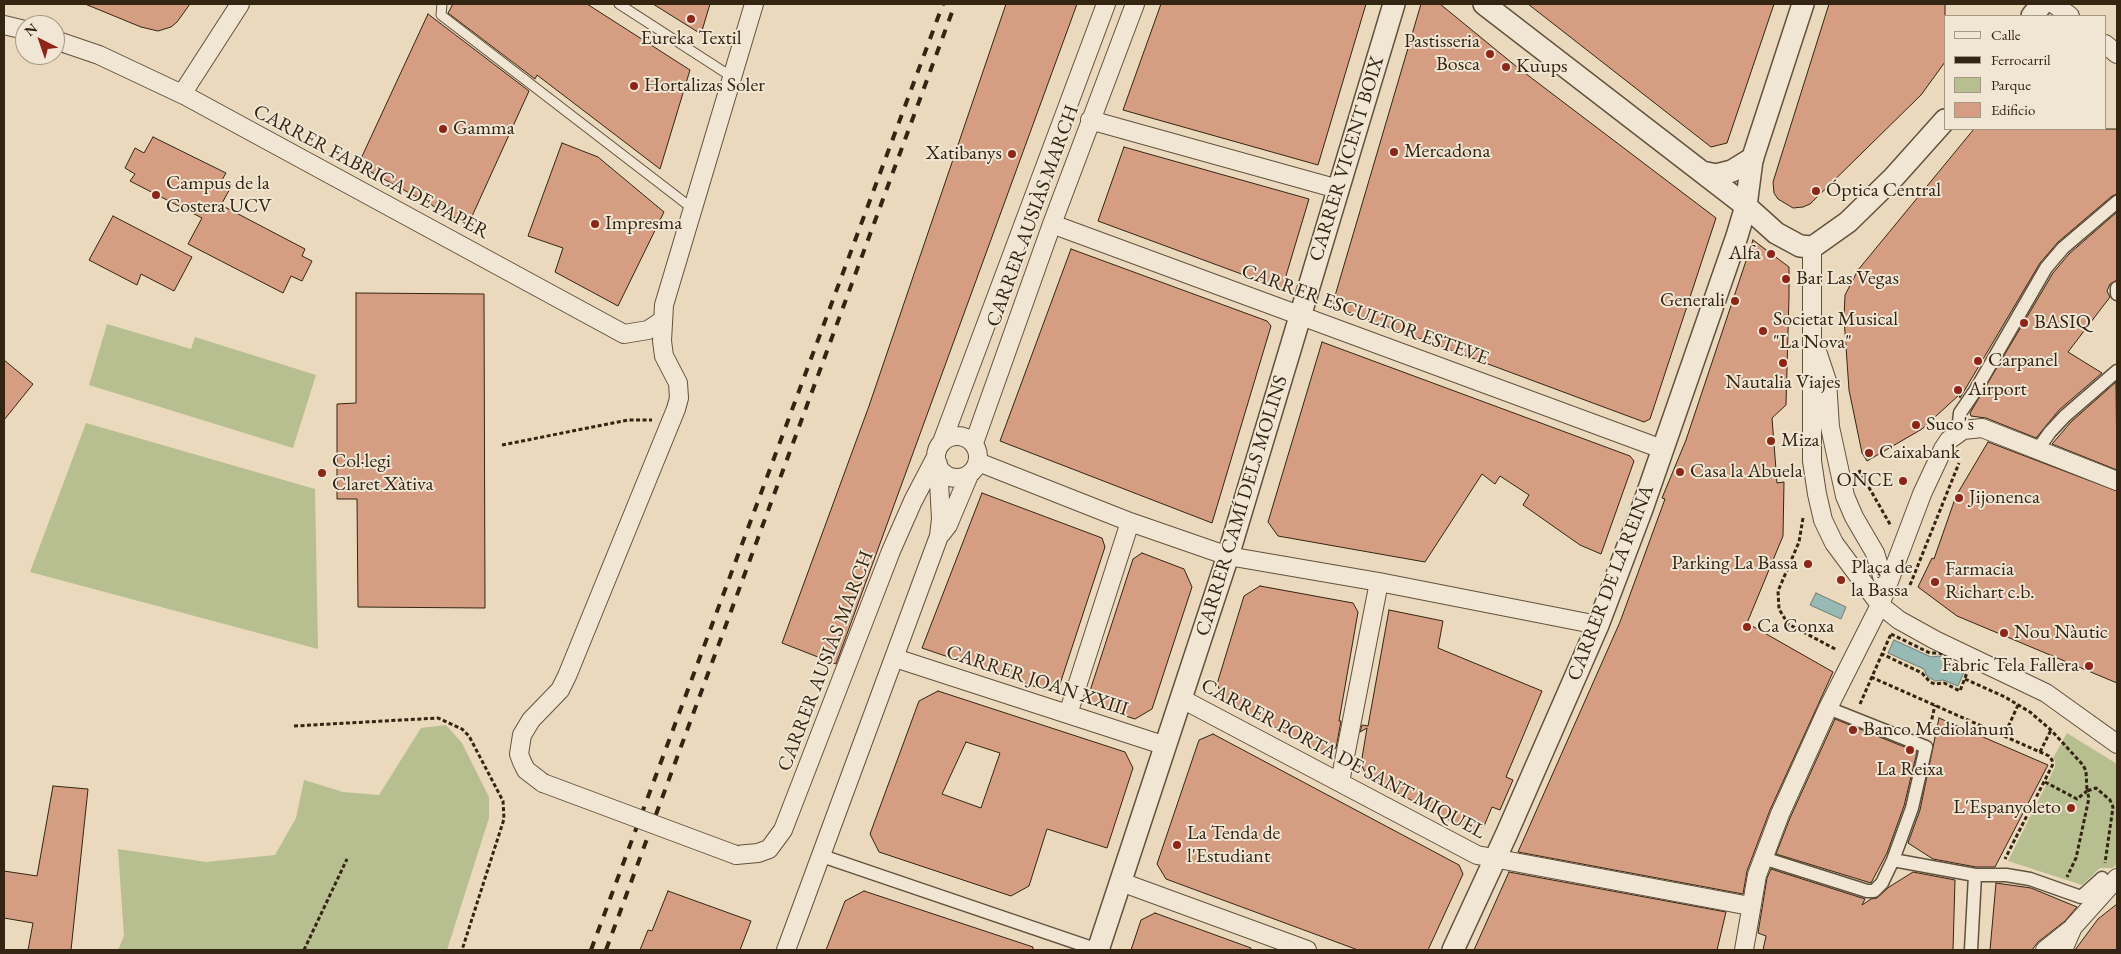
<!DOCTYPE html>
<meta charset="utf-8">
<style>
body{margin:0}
#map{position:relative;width:2121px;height:954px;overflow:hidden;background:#ead9bd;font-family:"EB Garamond",serif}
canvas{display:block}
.frame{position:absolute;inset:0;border:5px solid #342512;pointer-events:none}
.legend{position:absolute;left:1944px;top:15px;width:162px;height:115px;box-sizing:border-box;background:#f1e6d4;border:1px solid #a59986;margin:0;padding:6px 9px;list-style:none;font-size:15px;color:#342512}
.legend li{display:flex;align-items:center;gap:10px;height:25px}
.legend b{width:25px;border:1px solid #a59986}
.north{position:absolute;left:15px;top:15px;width:50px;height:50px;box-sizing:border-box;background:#f1e6d4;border:1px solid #a59986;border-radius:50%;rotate:319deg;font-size:14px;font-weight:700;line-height:20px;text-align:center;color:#342512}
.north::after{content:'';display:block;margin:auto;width:18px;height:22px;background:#8f2418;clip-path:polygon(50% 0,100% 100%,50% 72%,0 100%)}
</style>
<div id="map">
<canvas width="2121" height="954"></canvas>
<div class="frame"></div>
<ul class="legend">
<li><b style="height:6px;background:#f1e6d4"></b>Calle</li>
<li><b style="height:6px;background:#342512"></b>Ferrocarril</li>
<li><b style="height:14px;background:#b7bf90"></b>Parque</li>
<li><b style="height:14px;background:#d59e82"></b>Edificio</li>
</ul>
<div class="north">N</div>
</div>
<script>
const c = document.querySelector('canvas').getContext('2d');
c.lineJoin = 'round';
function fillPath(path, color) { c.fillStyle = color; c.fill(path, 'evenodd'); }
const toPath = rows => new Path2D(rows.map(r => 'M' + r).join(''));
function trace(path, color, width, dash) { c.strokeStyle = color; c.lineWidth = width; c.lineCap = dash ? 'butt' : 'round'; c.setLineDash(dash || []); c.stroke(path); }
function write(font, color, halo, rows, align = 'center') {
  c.font = font + ' "EB Garamond",serif'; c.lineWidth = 4; c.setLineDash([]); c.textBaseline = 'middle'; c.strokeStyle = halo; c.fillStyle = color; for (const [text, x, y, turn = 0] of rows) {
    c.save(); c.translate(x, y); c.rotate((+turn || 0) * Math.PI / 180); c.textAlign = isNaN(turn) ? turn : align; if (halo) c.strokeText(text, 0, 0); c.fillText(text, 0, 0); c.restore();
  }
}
const green = toPath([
 [107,324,191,349,195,337,316,375,293,448,89,385],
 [86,423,315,489,318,649,30,572],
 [446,725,462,743,489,797,489,818,447,950,118,950,124,936,118,849,206,862,275,855,296,818,304,780,343,792,379,795,421,728],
 [2067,733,2117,764,2117,864,2113,868,2100,868,2082,885,2008,861,2055,767,2055,761,2053,758]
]);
const water = toPath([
 [1816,593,1846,607,1841,619,1810,605,1816,593],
 [1894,640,1931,657,1939,656,1946,659,1949,666,1964,672,1958,686,1943,680,1935,681,1927,676,1924,669,1888,653,1894,640]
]);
const building = toPath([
 [85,4,190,4,177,22,171,27,158,31,141,27,85,4],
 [453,4,587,4,690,70,660,169,537,75,535,79,448,13,453,4],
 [653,4,710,4,701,34,653,4],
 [1006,4,1077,4,836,664,782,643,869,406,1006,4],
 [1161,4,1366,4,1318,165,1123,110,1161,4],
 [1421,4,1440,4,1517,67,1716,218,1650,419,1644,422,1332,306,1421,4],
 [1528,4,1774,4,1727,143,1711,147,1528,4],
 [1829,4,1945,4,1945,62,1921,95,1810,204,1803,207,1793,208,1778,199,1774,193,1773,182,1829,4],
 [428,14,529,91,468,225,358,165,428,14],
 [1974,129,2117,129,2117,194,2112,196,2058,242,2040,263,1960,398,1959,395,1922,429,1867,461,1862,453,1849,390,1844,318,1845,295,1858,270,1974,129],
 [153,137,226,173,222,180,232,185,221,205,305,249,302,256,312,261,302,281,291,276,283,293,188,244,202,218,130,181,135,174,125,168,135,148,144,153,153,137],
 [562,143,598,157,664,212,618,306,555,272,563,248,528,236,562,143],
 [1124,147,1309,199,1282,289,1098,221,1124,147],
 [2117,212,2117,280,2110,284,2107,291,2110,297,2068,352,2102,373,2059,410,2036,438,1986,418,1971,416,1970,413,2053,273,2069,254,2117,212],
 [113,216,192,257,174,291,141,274,137,285,89,260,113,216],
 [1753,240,1789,267,1789,296,1786,405,1772,418,1777,483,1784,482,1783,536,1747,623,1833,672,1770,810,1747,871,1743,894,1518,852,1620,622,1665,499,1662,498,1686,440,1753,240],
 [1071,249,1267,321,1271,326,1212,523,1000,441,1071,249],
 [356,293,484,294,485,608,358,607,357,499,337,499,337,404,356,403,356,293],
 [1322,342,1630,456,1634,461,1601,554,1580,545,1523,505,1529,495,1500,476,1495,484,1482,474,1425,562,1278,536,1268,522,1322,342],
 [4,360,33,384,4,420,4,360],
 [2116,382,2117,470,2052,444,2071,422,2116,382],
 [1988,442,2117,491,2117,683,1957,616,1918,587,1932,558,1934,559,1956,496,1988,442],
 [982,493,1102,538,1105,547,1059,687,1051,692,922,648,982,493],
 [1142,553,1184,569,1192,587,1152,709,1135,719,1091,705,1088,697,1133,559,1142,553],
 [1260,586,1353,603,1358,612,1339,721,1341,721,1336,748,1325,754,1224,700,1217,684,1244,596,1260,586],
 [1389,610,1443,621,1438,648,1542,691,1506,777,1513,780,1500,810,1492,807,1484,826,1470,831,1367,777,1361,764,1367,728,1360,732,1362,725,1368,726,1389,610],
 [938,691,1125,752,1133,768,1107,848,1047,829,1029,886,1011,896,879,852,870,834,919,701,938,691],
 [966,742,1000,753,981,808,942,794,966,742],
 [1939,718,2048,765,1995,867,1976,867,1933,859,1908,843,1920,810,1939,718],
 [1835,719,1917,752,1904,806,1887,853,1871,883,1776,854,1790,818,1835,719],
 [1213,734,1459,865,1463,874,1428,950,1358,950,1166,879,1157,864,1199,740,1213,734],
 [53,786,88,789,71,950,28,950,33,923,4,918,4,871,37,876,53,786],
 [1771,869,1865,899,1862,905,1871,899,1877,898,1889,887,1913,872,1955,880,1953,950,1763,950,1766,936,1758,933,1767,878,1771,869],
 [1509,872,1726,912,1717,950,1474,950,1509,872],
 [1996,883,2031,888,2077,907,2065,921,2038,942,2032,950,1990,950,1996,883],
 [668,891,751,921,740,950,640,950,648,930,652,931,668,891],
 [864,891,1033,947,1033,950,826,950,845,901,864,891],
 [2117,904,2117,950,2075,950,2098,919,2117,904],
 [1155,913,1251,948,1251,950,1131,950,1141,920,1155,913]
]);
const path = toPath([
 [502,445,628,420,652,420],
 [1859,470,1891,526],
 [1803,518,1799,542,1778,591,1779,609,1788,624,1837,650],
 [1910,585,1959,463],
 [1891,634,1930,653,1940,653,1953,664,1968,670,1960,691,1944,683,1935,684,1930,682,1922,673,1882,654,1891,634],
 [1871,677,2004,736,2018,705],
 [1965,679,2005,697,2030,712,2051,730,2083,765,2086,771,2087,791,2096,788,2110,800,2113,807,2105,863],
 [1860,704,1882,654],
 [294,726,438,718,462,729,469,736,503,801,504,819,462,950],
 [1929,732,1935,705],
 [2004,736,2049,756,2052,760,2053,764,2005,859],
 [2040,752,2051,730],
 [2045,782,2077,799,2087,791,2089,798,2076,858,2067,877],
 [304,950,347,859]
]);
const service = toPath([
 [442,4,441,15,693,209],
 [619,4,732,77]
]);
const pedestrian = toPath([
 [2117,288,2117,294],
 [1958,433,1960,413,1975,391,2046,268,2063,248,2117,202],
 [2038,449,2050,432,2065,416,2117,371],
 [822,856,1098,950],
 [1763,858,1867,891,1874,891,1882,883,1893,860,1912,808,1926,747,1828,708],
 [1893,860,1975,875,1971,950],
 [1975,875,2006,875,2030,879,2081,897,2102,878]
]);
const minor = toPath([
 [2054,4,2070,16],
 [4,25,25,30],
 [55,40,99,55,186,96,624,334,648,330,663,320],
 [2105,44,2117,54],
 [182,94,240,4],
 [1090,120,1338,189],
 [1052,224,1662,449],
 [1812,247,1812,461,1817,494,1823,520,1834,543,1880,605,1899,620,1935,640,2046,693,2117,744],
 [1818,354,1827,381,1830,427,1845,496,1854,517,1875,553,1886,589],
 '936 457a21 21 0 1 1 42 0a21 21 0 1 1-42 0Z',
 [942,442,1106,4],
 [974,443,1052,224,1135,4],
 [978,462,1130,522,1228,556,1379,582,1598,625],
 [941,534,948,525,969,475],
 [895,658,1166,746],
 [1182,699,1477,855,1750,906],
 [1068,714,1130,522],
 [1340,782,1379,582],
 [543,783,526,770,522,762,519,754,522,735,531,720,560,690,567,676,676,409,679,398,678,383,664,356,662,341,664,305,754,4],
 [736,855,758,853,769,849,783,830,891,551,913,501,936,457],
 [1121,882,1307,950],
 [786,950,939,536,941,519,938,464],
 [1744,950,1757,875,1780,814,1828,708,1880,605,1922,494,1943,449,1949,440,1963,430,1982,428,2117,481],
 [2045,950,2070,930],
 [2063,950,2073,927,2117,878]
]);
const tertiary = toPath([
 [1484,4,1746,206,1776,233,1800,246,1812,247,1817,244,1848,222,1894,177,1945,120],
 [2032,16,2042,4],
 [1702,172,1716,175,1732,171,1753,158],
 [1098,950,1228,556,1394,4],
 [1453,950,1507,833,1598,625,1642,509,1737,236,1746,206,1752,160,1803,4]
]);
const rail = toPath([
 [591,950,943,4],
 [606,950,955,4]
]);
const minorBridge = toPath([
 [543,783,736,855]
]);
const markers = [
 [691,19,5,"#8f2418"],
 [1490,54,5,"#8f2418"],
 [1506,67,5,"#8f2418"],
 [634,86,5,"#8f2418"],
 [443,129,5,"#8f2418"],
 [1394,152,5,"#8f2418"],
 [1012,154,5,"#8f2418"],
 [1816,191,5,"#8f2418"],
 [156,195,5,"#8f2418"],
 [595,224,5,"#8f2418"],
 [1771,254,5,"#8f2418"],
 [1786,279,5,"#8f2418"],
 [1735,301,5,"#8f2418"],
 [2024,323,5,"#8f2418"],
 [1763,331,5,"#8f2418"],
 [1978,361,5,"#8f2418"],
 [1783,363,5,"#8f2418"],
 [1958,390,5,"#8f2418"],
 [1916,425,5,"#8f2418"],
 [1771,441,5,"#8f2418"],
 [1869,453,5,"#8f2418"],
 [1680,472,5,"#8f2418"],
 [322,473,5,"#8f2418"],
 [1903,481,5,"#8f2418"],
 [1959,498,5,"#8f2418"],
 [1808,564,5,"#8f2418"],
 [1841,580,5,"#8f2418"],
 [1935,582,5,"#8f2418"],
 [1747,627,5,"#8f2418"],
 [2004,633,5,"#8f2418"],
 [2089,666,5,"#8f2418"],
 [1853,730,5,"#8f2418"],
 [1910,750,5,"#8f2418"],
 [2071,808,5,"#8f2418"],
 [1177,845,5,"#8f2418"]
];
const poiNames = [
 ["Eureka Textil",691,39,"center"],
 ["Pastisseria",1480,42,"right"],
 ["Bosca",1480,65,"right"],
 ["Kuups",1516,67],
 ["Hortalizas Soler",644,86],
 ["Gamma",453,129],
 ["Mercadona",1404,152],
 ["Xatibanys",1002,154,"right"],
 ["Campus de la",166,184],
 ["Costera UCV",166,207],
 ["Óptica Central",1826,191],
 ["Impresma",605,224],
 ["Alfa",1761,254,"right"],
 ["Bar Las Vegas",1796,279],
 ["Generali",1725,301,"right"],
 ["Societat Musical",1773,320],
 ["\"La Nova\"",1773,343],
 ["BASIQ",2034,323],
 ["Carpanel",1988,361],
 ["Nautalia Viajes",1783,383,"center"],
 ["Airport",1968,390],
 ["Suco's",1926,425],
 ["Miza",1781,441],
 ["Caixabank",1879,453],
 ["Col·legi",332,462],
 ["Claret Xàtiva",332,485],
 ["Casa la Abuela",1690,472],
 ["ONCE",1893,481,"right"],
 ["Jijonenca",1969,498],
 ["Parking La Bassa",1798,564,"right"],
 ["Plaça de",1851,568],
 ["la Bassa",1851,591],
 ["Farmacia",1945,570],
 ["Richart c.b.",1945,593],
 ["Ca Conxa",1757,627],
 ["Nou Nàutic",2014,633],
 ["Fabric Tela Fallera",2079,666,"right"],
 ["Banco Mediolanum",1863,730],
 ["La Reixa",1910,770,"center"],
 ["L'Espanyoleto",2061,808,"right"],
 ["La Tenda de",1187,834],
 ["l'Estudiant",1187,857]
];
const streetNames = [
 ["CARRER VICENT BOIX",1347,159,-73],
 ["CARRER FABRICA DE PAPER",371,172,28],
 ["CARRER AUSIÀS MARCH",1033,216,-70],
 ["CARRER ESCULTOR ESTEVE",1365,315,20],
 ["CARRER CAMÍ DELS MOLINS",1242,506,-73],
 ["CARRER DE LA REINA",1611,583,-69],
 ["CARRER AUSIÀS MARCH",826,661,-69],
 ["CARRER JOAN XXIII",1037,681,18],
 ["CARRER PORTA DE SANT MIQUEL",1343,759,28]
];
fillPath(green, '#b7bf90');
fillPath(water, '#98bab4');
trace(water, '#707e73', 1);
fillPath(building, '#d59e82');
trace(building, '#342512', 1);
trace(service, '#62523d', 11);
trace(pedestrian, '#62523d', 15);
trace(minor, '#62523d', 20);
trace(tertiary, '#62523d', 24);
trace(path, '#342512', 3, [4, 2.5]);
trace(service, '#f1e6d4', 9);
trace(pedestrian, '#f1e6d4', 12);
trace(minor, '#f1e6d4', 18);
trace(tertiary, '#f1e6d4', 21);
trace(rail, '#342512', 4, [9, 9]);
trace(minorBridge, '#62523d', 20, []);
trace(minorBridge, '#f1e6d4', 18);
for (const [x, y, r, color] of markers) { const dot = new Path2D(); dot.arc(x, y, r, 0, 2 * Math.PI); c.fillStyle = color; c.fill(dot); trace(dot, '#f1e6d4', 2); }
write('20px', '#342512', '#f1e6d4', poiNames, 'left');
write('20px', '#342512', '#f1e6d4', streetNames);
</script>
